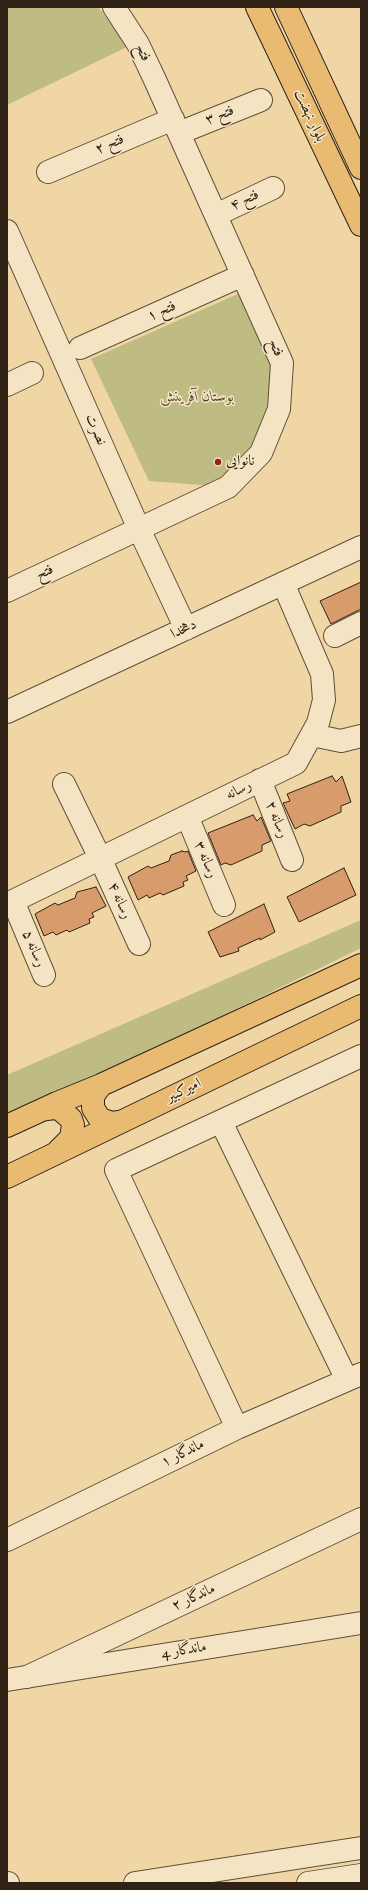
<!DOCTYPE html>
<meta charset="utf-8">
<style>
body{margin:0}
#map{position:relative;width:368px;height:1890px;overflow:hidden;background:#f0d5a5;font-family:"IM FELL DW Pica",serif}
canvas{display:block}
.frame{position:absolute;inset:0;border:8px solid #302215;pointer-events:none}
</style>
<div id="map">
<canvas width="368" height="1890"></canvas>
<div class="frame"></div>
</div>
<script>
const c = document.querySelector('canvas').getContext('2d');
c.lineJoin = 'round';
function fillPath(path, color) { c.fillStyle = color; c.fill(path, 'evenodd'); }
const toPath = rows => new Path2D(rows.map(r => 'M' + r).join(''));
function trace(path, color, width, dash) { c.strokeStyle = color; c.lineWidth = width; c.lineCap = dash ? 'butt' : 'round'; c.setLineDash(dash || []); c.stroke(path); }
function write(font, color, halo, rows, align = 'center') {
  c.font = font + ' "IM FELL DW Pica",Amiri,serif'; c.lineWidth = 3; c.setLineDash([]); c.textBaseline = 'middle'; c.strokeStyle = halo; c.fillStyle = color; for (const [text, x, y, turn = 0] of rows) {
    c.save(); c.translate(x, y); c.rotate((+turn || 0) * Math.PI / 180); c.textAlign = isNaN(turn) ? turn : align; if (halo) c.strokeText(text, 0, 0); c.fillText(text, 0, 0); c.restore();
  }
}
const green = toPath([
 [7,7,98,7,129,46,7,105],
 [249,289,282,363,279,409,228,487,149,481,91,359],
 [361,920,361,948,173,1040,7,1116,7,1075]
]);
const building = toPath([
 [361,582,361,609,331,624,320,601,361,582],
 [332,776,336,782,342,776,351,802,341,806,341,812,310,826,304,824,295,829,283,803,290,801,287,794,332,776],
 [253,815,257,821,261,817,271,841,262,845,262,851,231,865,225,863,221,865,208,833,253,815],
 [182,851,185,852,188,851,196,871,186,876,188,880,183,882,184,886,163,895,160,893,149,898,147,895,138,900,128,877,148,866,151,868,169,861,171,855,182,851],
 [344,868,356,895,299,922,287,897,344,868],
 [96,887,106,906,92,913,94,917,89,919,90,923,69,932,67,930,56,935,53,932,44,936,35,914,55,903,58,905,75,898,77,892,96,887],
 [264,904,275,932,260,940,260,938,238,948,239,951,220,957,208,932,264,904]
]);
const minor = toPath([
 [179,133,261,100],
 [48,172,173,119],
 [216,215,273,188],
 [7,231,139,529,186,629],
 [80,348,243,275],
 [7,385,32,373],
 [7,591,228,487,261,453,279,409,282,363,155,80,138,44,114,7],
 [335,636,361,623],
 [7,712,361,547],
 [312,735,341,741,361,736],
 [260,780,292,860],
 [64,784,100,858,139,944],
 [187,816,224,905],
 [13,901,44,975],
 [7,904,296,763,318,723,324,700,322,674,283,583],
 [221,1122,347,1380],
 [237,1428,116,1170,361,1056],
 [7,1540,237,1428,361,1374],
 [27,1677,361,1519],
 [7,1680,361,1623],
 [7,1883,8,1883],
 [135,1883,361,1848],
 [308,1883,361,1875]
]);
const major = toPath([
 [257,7,361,225],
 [286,7,361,168],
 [101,1085,93,1096,93,1108,100,1119,112,1123,119,1122],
 [42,1110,55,1108,61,1110,71,1119,73,1125,71,1138,58,1151],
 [7,1126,57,1103,101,1085,361,965],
 [7,1177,361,1006]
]);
const markers = [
 [218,462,4,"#8f2418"]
];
const streetNames = [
 ["فتح",142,53,63],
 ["فتح ۳",220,116,-22],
 ["بلوار نهضت",309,116,65],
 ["فتح ۲",110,145,-23],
 ["فتح ۴",245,201,-26],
 ["فتح ۱",162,312,-24],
 ["فتح",275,348,66],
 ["نصرت",95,430,66],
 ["فتح",45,573,-25],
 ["دهخدا",184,630,-25],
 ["رسانه",239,791,-26],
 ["رسانه ۲",276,820,68],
 ["رسانه ۳",205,860,67],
 ["رسانه ۴",119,901,66],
 ["رسانه ۵",33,949,67],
 ["امیرکبیر",184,1091,-26],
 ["ماندگار ۱",183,1454,-26],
 ["ماندگار ۲",194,1598,-25],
 ["ماندگار 4",184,1651,-9]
];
const parkNames = [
 ["بوستان آفرینش",197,398]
];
const poiNames = [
 ["نانوایی",226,462]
];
fillPath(green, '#bebc82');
fillPath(building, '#d89b6c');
trace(building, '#302215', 1);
trace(minor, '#604f39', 24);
trace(major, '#302215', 24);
trace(minor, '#f5e4c4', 22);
trace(major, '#e8ba72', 22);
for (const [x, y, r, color] of markers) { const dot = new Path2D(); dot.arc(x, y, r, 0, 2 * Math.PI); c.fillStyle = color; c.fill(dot); trace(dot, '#f5e4c4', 1.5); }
write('15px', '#302215', '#f5e4c4', streetNames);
write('italic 15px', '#544830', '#f5e4c4', parkNames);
write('15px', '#302215', '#f5e4c4', poiNames, 'left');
</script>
